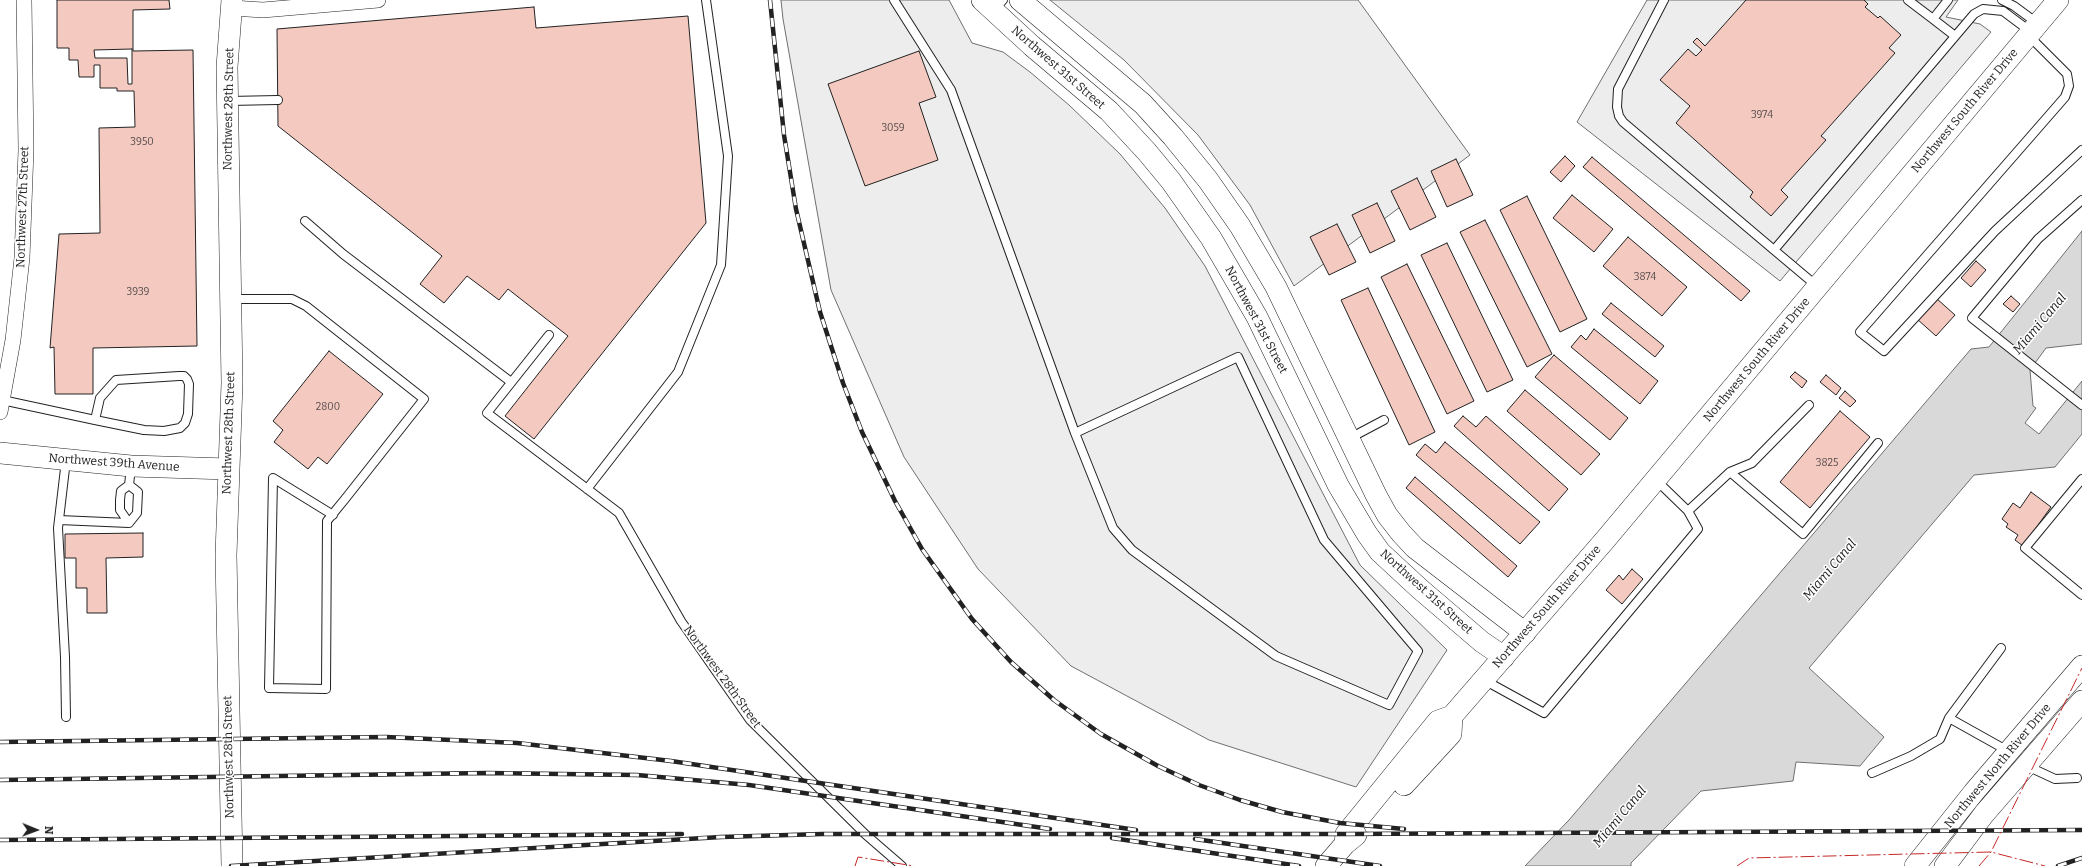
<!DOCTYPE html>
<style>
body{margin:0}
#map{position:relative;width:2082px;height:866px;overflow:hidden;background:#fff;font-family:Bitter,serif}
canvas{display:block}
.north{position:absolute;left:16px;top:810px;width:40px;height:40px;-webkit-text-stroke:3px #fff;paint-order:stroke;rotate:91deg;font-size:11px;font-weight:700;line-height:16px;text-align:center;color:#222}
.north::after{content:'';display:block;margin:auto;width:14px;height:18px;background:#222;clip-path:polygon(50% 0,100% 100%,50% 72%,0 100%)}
</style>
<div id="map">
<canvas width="2082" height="866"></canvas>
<div class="north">N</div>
</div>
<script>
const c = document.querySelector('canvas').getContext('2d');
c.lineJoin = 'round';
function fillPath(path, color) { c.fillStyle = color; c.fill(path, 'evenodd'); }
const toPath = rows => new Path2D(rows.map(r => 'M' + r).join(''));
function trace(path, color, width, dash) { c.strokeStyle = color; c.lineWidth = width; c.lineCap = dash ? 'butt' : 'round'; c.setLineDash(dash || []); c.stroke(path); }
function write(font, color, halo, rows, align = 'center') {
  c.font = font + ' Bitter,serif'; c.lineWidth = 3; c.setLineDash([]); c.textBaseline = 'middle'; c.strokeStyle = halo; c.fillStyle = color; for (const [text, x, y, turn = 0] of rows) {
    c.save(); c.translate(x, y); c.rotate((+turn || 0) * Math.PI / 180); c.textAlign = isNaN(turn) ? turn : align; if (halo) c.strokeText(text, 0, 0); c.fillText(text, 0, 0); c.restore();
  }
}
const parking = toPath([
 [781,0,949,0,972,43,1003,52,1030,72,1069,105,1120,154,1165,208,1205,266,1360,565,1447,650,1356,787,1209,740,1071,666,978,569,904,457,831,290,783,19,781,0],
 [1050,0,1358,0,1470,155,1294,286,1250,205,1198,135,1124,60,1050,0],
 [1647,0,1958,0,1946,17,1980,24,1991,32,1780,281,1577,122,1647,0]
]);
const water = toPath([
 [2082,231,2082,344,2046,348,2030,370,2033,406,2036,408,2025,423,2039,434,2082,381,2082,434,2055,467,1974,475,1809,668,1884,737,1860,766,1796,762,1793,781,1701,791,1631,863,1631,866,1525,866,1569,820,1971,349,1989,347,2082,231]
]);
const building = toPath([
 [57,0,169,0,170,9,133,10,133,51,193,50,197,346,93,348,93,394,55,394,54,347,50,348,59,234,100,233,99,128,135,127,134,91,117,91,117,88,100,88,100,65,94,65,94,77,79,77,78,60,69,60,69,48,57,48,57,0],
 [132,49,132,84,128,84,127,58,95,58,94,50,132,49],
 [1746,0,1864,0,1868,4,1865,7,1878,18,1880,16,1901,35,1889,48,1895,53,1821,136,1826,140,1781,190,1788,197,1771,216,1750,197,1753,192,1676,123,1690,106,1660,80,1688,49,1696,56,1702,50,1693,42,1697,38,1705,46,1746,0],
 [534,7,536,28,688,16,706,223,534,439,505,416,568,336,508,289,499,300,467,276,444,303,420,284,442,256,278,126,277,29,534,7],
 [919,51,936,97,919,103,938,160,865,186,828,84,919,51],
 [1565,156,1575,166,1561,182,1550,172,1565,156],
 [1592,157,1750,291,1741,301,1583,167,1592,157],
 [1456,159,1473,195,1447,207,1431,171,1456,159],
 [1417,178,1436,217,1410,230,1391,191,1417,178],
 [1572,195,1613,229,1594,252,1553,218,1572,195],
 [1527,196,1587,319,1560,332,1500,210,1527,196],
 [1377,203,1395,241,1370,253,1352,215,1377,203],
 [1485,220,1552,354,1527,367,1460,232,1485,220],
 [1337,224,1356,262,1329,275,1310,237,1337,224],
 [1628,237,1687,287,1662,316,1603,266,1628,237],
 [1447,243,1513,380,1487,392,1421,255,1447,243],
 [1976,261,1986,270,1971,287,1961,278,1976,261],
 [1407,264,1474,401,1447,414,1381,277,1407,264],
 [1368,288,1435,432,1409,445,1341,300,1368,288],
 [2011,296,2020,304,2013,312,2003,304,2011,296],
 [1936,298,1955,315,1936,336,1917,319,1936,298],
 [1611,303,1664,346,1655,357,1602,314,1611,303],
 [1594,329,1658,381,1640,404,1571,347,1581,335,1586,340,1594,329],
 [329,351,383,394,327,464,318,457,308,469,274,442,283,430,273,421,329,351],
 [1554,355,1628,418,1610,440,1535,377,1554,355],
 [1795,372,1807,381,1802,388,1790,377,1795,372],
 [1826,375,1841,388,1836,395,1820,382,1826,375],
 [1525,390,1600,454,1581,475,1507,411,1525,390],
 [1845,391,1856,401,1850,407,1839,398,1845,391],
 [1840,411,1870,437,1810,508,1780,482,1840,411],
 [1463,416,1476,427,1486,416,1568,489,1549,511,1454,426,1463,416],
 [1445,442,1540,522,1520,544,1416,455,1425,444,1436,453,1445,442],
 [1415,477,1517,566,1508,577,1406,488,1415,477],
 [2031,492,2051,507,2023,546,2015,540,2018,535,2006,527,2008,524,2002,519,2013,503,2020,508,2031,492],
 [143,533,143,557,106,558,107,613,87,613,87,588,76,588,76,558,65,558,65,534,143,533],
 [1632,569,1643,579,1622,604,1606,590,1619,575,1623,580,1632,569]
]);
const lane = toPath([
 [894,0,951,90,1075,433,1113,528,1132,550,1276,656,1389,705,1418,651,1324,540,1238,357,1075,433],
 [1664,0,1618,89,1617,107,1619,116,1623,122,1774,250,1974,14,1983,9,2003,11,2031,32],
 [1908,0,1933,19,1948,0],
 [2002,0,2014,6,2037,23],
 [993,11,1003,0],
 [1933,19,1955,36],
 [2029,36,2067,74,2069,86,2065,97,1860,332,1884,351,1995,231,2082,150],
 [229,101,278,100],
 [2082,200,2038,239,1972,318,2082,405],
 [305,221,343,254,511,382],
 [1774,250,1818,287],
 [230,299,292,299,306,306,424,399,345,499,327,521,326,689,269,688,273,478,333,515],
 [549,335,487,413,619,513,681,621,750,720,865,834,902,866],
 [2,400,95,420,144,430,164,431,180,428,185,423,188,414,189,384,187,379,184,376,179,376,116,380,100,398,95,420],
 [1350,438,1384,420],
 [66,460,58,528,65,657,66,717],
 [1730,472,1803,534,1878,443],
 [2082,479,2025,548,2082,595],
 [129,485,138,492,137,513,129,523,120,510,120,500,121,491,129,485,131,467],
 [587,489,678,372,721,265,728,156,706,0],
 [1688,511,1730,472,1752,463,1809,405],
 [59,520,129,523],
 [2001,648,1949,718,2008,751],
 [1484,680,1544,713,1698,529,1688,511,1656,480],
 [2027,766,2055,779,2077,778],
 [1872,773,1911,756,1940,739,1949,718]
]);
const street = toPath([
 [232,8,263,10,378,0],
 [0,412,13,340,22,258,26,150,24,0]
]);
const secondary = toPath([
 [982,0,1032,46,1109,111,1147,152,1171,181,1211,238,1257,317,1338,485,1367,534,1380,552,1420,589,1482,642,1504,657],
 [1020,0,1143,104,1173,137,1208,180,1240,226,1276,287,1376,495,1387,515,1401,533,1415,548,1525,633],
 [0,453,131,466,228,469],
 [1404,785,1451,734,1452,716],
 [1345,844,1346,834,1438,721,1452,716,1605,540,2058,0],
 [232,866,226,555,232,383,227,67,232,0],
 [1326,866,1345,844,1356,835],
 [1915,866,1974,792,2082,666],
 [1945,866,1984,814,2082,701]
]);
const rail = toPath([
 [770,0,784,135,796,209,820,312,843,383,862,432,895,501,922,549,972,619,1011,662,1054,700,1101,734,1158,766,1199,785,1240,800,1282,812,1340,823,1404,829],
 [0,742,386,737,517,743,671,761,1136,830],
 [0,780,487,773,637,775,749,785,1050,829],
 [1112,838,1299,866],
 [1195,839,1380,866],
 [0,840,682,834],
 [231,866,721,837,822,834,1346,834,2082,830],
 [2058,866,2082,858]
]);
const power = toPath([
 [855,866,858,857,914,866],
 [1737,866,1749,858,1991,852,2045,866],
 [1979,866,1991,852,2082,668]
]);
const numberNames = [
 ["3974",1762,115],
 ["3059",893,128],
 ["3950",142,142],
 ["3874",1645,277],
 ["3939",138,292],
 ["2800",328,407],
 ["3825",1827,463]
];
const streetNames = [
 ["Northwest 31st Street",1058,68,41],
 ["Northwest 28th Street",229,109,-89],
 ["Northwest South River Drive",1965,111,-50],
 ["Northwest 27th Street",23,207,-88],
 ["Northwest 31st Street",1256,320,62],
 ["Northwest South River Drive",1757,360,-50],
 ["Northwest 28th Street",229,433,-88],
 ["Northwest 39th Avenue",114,463,4],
 ["Northwest 31st Street",1426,592,42],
 ["Northwest South River Drive",1547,607,-49],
 ["Northwest 28th Street",722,677,54],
 ["Northwest 28th Street",229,757,-91],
 ["Northwest North River Drive",1998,766,-50]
];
const waterNames = [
 ["Miami Canal",2040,324,-50],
 ["Miami Canal",1830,570,-50],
 ["Miami Canal",1620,817,-50]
];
fillPath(parking, '#ededed');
trace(parking, '#6f6f6f', 1);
fillPath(water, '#d9d9d9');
trace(water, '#6f6f6f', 1);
fillPath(building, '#f3c9c0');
trace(building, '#222', 1);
trace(lane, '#222', 10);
trace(street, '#222', 16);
trace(secondary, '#222', 22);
trace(lane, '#fff', 8);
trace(street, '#fff', 15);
trace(secondary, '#fff', 21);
trace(rail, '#222', 4.5);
trace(rail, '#fff', 3, [9]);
trace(power, '#c62828', 1, [14, 3, 2, 3]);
write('10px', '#564c4a', null, numberNames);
write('12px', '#222', '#fff', streetNames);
write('italic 13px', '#222', '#fff', waterNames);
</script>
